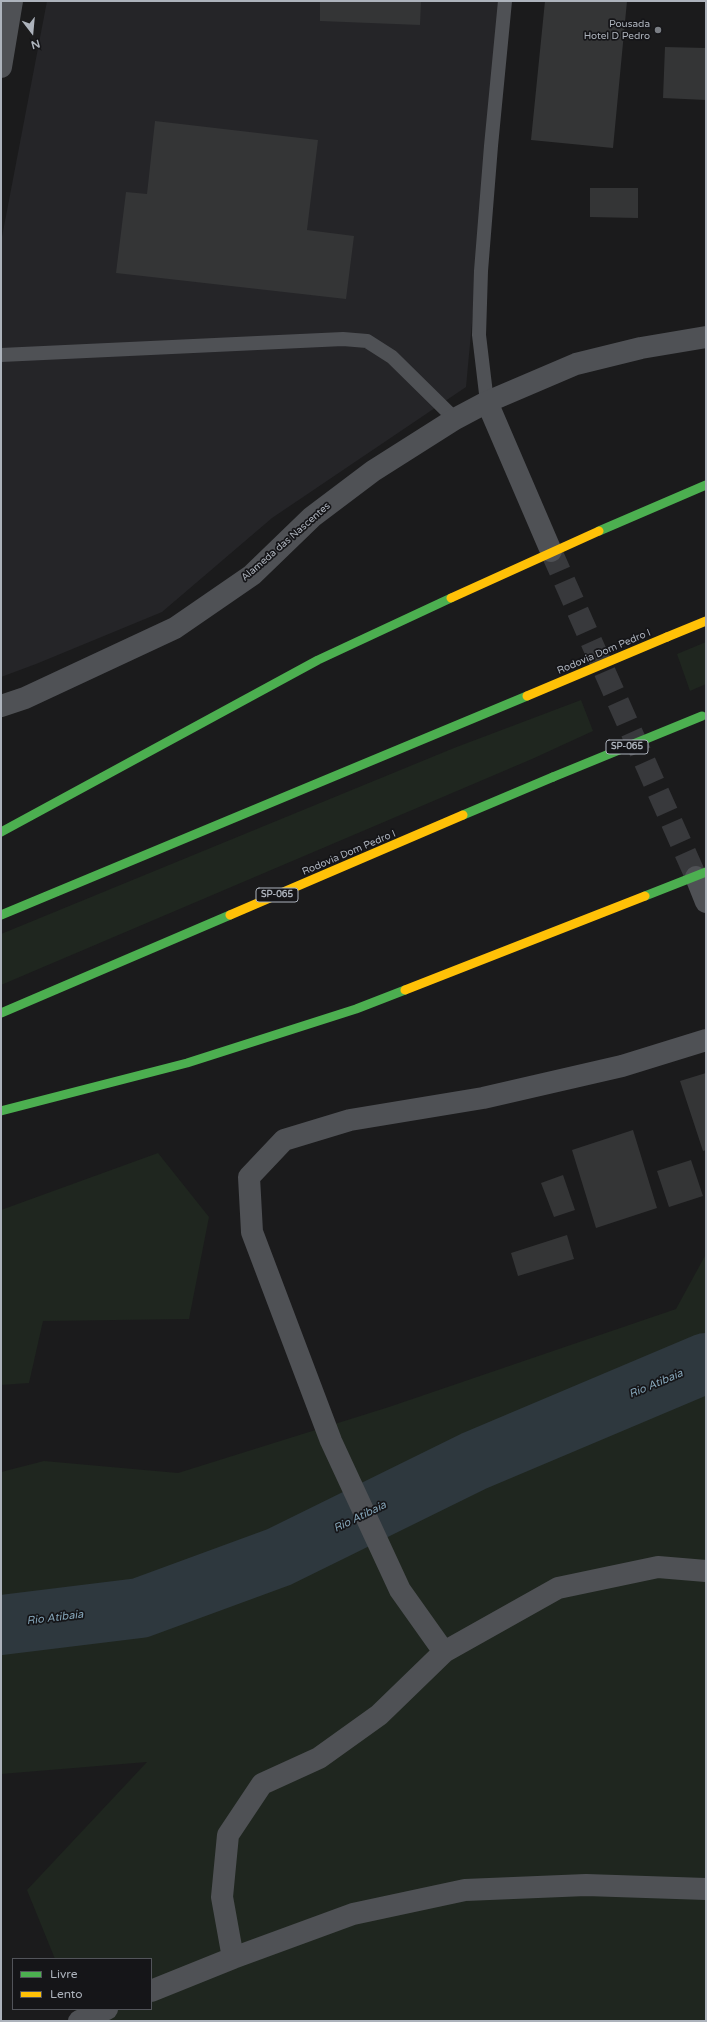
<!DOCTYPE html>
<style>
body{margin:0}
#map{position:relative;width:707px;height:2022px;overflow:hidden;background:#1b1b1c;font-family:"Varela Round",sans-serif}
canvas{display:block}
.frame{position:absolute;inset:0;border:2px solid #adb3bc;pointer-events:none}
.legend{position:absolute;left:12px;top:1958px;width:140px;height:52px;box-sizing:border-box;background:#151518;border:1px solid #52545a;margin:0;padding:5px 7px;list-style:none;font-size:12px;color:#adb3bc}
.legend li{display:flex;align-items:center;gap:8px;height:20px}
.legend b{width:20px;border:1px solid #52545a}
.north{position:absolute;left:12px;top:12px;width:40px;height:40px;-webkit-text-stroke:3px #151518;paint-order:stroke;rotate:164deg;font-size:11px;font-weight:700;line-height:16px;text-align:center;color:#adb3bc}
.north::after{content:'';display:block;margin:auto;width:14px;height:18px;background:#adb3bc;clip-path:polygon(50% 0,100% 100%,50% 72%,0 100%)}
</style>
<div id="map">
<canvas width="707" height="2022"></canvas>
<div class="frame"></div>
<ul class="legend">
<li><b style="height:5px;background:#4caf50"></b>Livre</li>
<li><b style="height:5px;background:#ffc107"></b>Lento</li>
</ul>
<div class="north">N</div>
</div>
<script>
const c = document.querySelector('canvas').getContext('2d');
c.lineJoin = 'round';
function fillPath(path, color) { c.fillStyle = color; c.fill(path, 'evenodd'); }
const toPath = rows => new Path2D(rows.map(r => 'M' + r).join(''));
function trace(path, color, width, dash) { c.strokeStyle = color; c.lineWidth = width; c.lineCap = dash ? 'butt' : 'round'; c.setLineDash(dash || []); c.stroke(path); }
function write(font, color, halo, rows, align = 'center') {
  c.font = font + ' "Varela Round",sans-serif'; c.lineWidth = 3.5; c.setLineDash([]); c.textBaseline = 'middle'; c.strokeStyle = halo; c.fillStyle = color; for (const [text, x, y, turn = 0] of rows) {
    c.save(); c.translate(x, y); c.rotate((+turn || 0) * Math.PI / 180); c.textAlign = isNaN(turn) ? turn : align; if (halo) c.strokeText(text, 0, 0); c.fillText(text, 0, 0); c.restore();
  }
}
const built = toPath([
 [47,1,502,1,466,387,272,518,162,612,36,664,1,677,1,242]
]);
const green = toPath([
 [706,642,706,684,690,691,677,654],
 [581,700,593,731,532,759,1,985,1,934,454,748],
 [158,1153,209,1217,189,1319,43,1321,29,1383,1,1385,1,1210],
 [706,1254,706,2021,80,2021,75,2009,151,2009,151,1959,55,1959,27,1890,147,1762,1,1774,1,1472,44,1461,178,1473,389,1407,676,1309]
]);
const river = toPath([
 [1,1625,140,1608,279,1557,474,1461,706,1363]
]);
const building = toPath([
 [320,1,421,1,420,25,320,21],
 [545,1,627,1,613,148,531,140],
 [665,47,706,48,706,100,663,98],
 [155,121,318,140,307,230,354,236,346,299,116,273,126,192,147,194],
 [590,188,638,188,638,218,590,217],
 [706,1073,706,1150,703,1151,680,1081],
 [633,1130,657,1208,596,1228,572,1150],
 [691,1160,703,1196,669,1207,657,1171],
 [563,1175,575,1210,554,1217,541,1183],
 [567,1235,574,1259,518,1276,511,1253]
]);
const streetTunnel = toPath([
 [551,551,696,877]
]);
const lane = toPath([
 [1,355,343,339,367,341,392,357,455,419],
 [487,402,479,335,481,271,491,146,505,1]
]);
const street = toPath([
 [1,67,12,1],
 [487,402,551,551],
 [1,706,25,698,175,628,252,575,312,517,373,471,455,419,487,402,576,364,641,348,706,337],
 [696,877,706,902],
 [444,1652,400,1590,331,1441,252,1232,249,1177,284,1140,350,1120,483,1098,622,1066,706,1040],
 [233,1958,222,1897,228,1835,262,1784,319,1758,379,1715,444,1652,558,1588,658,1567,706,1571],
 [151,1991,233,1958,353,1914,465,1890,586,1885,706,1889],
 [79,2021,107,2009]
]);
const fast = toPath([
 [599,531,706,485],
 [463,815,553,777],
 [1,832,318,660,451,598],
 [645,896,706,872],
 [1,915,527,696],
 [1,1013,230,915],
 [1,1111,187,1063,356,1009,405,990]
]);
const slow = toPath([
 [451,598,599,531],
 [667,637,706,621],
 [230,915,463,815],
 [405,990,645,896]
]);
const fastBridge = toPath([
 [553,777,702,716]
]);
const slowBridge = toPath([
 [527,696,667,637]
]);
const markers = [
 [658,30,4,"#7a7e84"]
];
const shields = [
 [627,747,42],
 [277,895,42]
];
const shieldNames = [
 ["SP-065",627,747],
 ["SP-065",277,895]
];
const poiNames = [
 ["Pousada",650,24],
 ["Hotel D Pedro",650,36]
];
const streetNames = [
 ["Alameda das Nascentes",286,542,-41],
 ["Rodovia Dom Pedro I",604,652,-23],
 ["Rodovia Dom Pedro I",349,853,-23]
];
const waterNames = [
 ["Rio Atibaia",656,1384,-23],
 ["Rio Atibaia",360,1517,-26],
 ["Rio Atibaia",55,1618,-7]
];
fillPath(built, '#252528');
fillPath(green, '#1f261f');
trace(river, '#2e383e', 60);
fillPath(building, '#343536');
trace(streetTunnel, '#38393c', 22, [22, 11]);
trace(lane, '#4f5155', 14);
trace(street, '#4f5155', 22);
trace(fast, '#4caf50', 9);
trace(slow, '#ffc107', 9);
trace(fastBridge, '#4caf50', 9);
trace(slowBridge, '#ffc107', 9);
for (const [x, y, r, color] of markers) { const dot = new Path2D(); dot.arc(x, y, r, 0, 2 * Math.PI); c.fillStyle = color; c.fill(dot); trace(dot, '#151518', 1.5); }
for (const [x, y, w] of shields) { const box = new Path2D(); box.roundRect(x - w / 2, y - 7, w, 14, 3); c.fillStyle = '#151518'; c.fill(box); trace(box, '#adb3bc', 1); }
write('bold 9px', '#adb3bc', null, shieldNames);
write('10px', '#adb3bc', '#151518', poiNames, 'right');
write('10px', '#adb3bc', '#151518', streetNames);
write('italic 11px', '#84a4b7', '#151518', waterNames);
</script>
